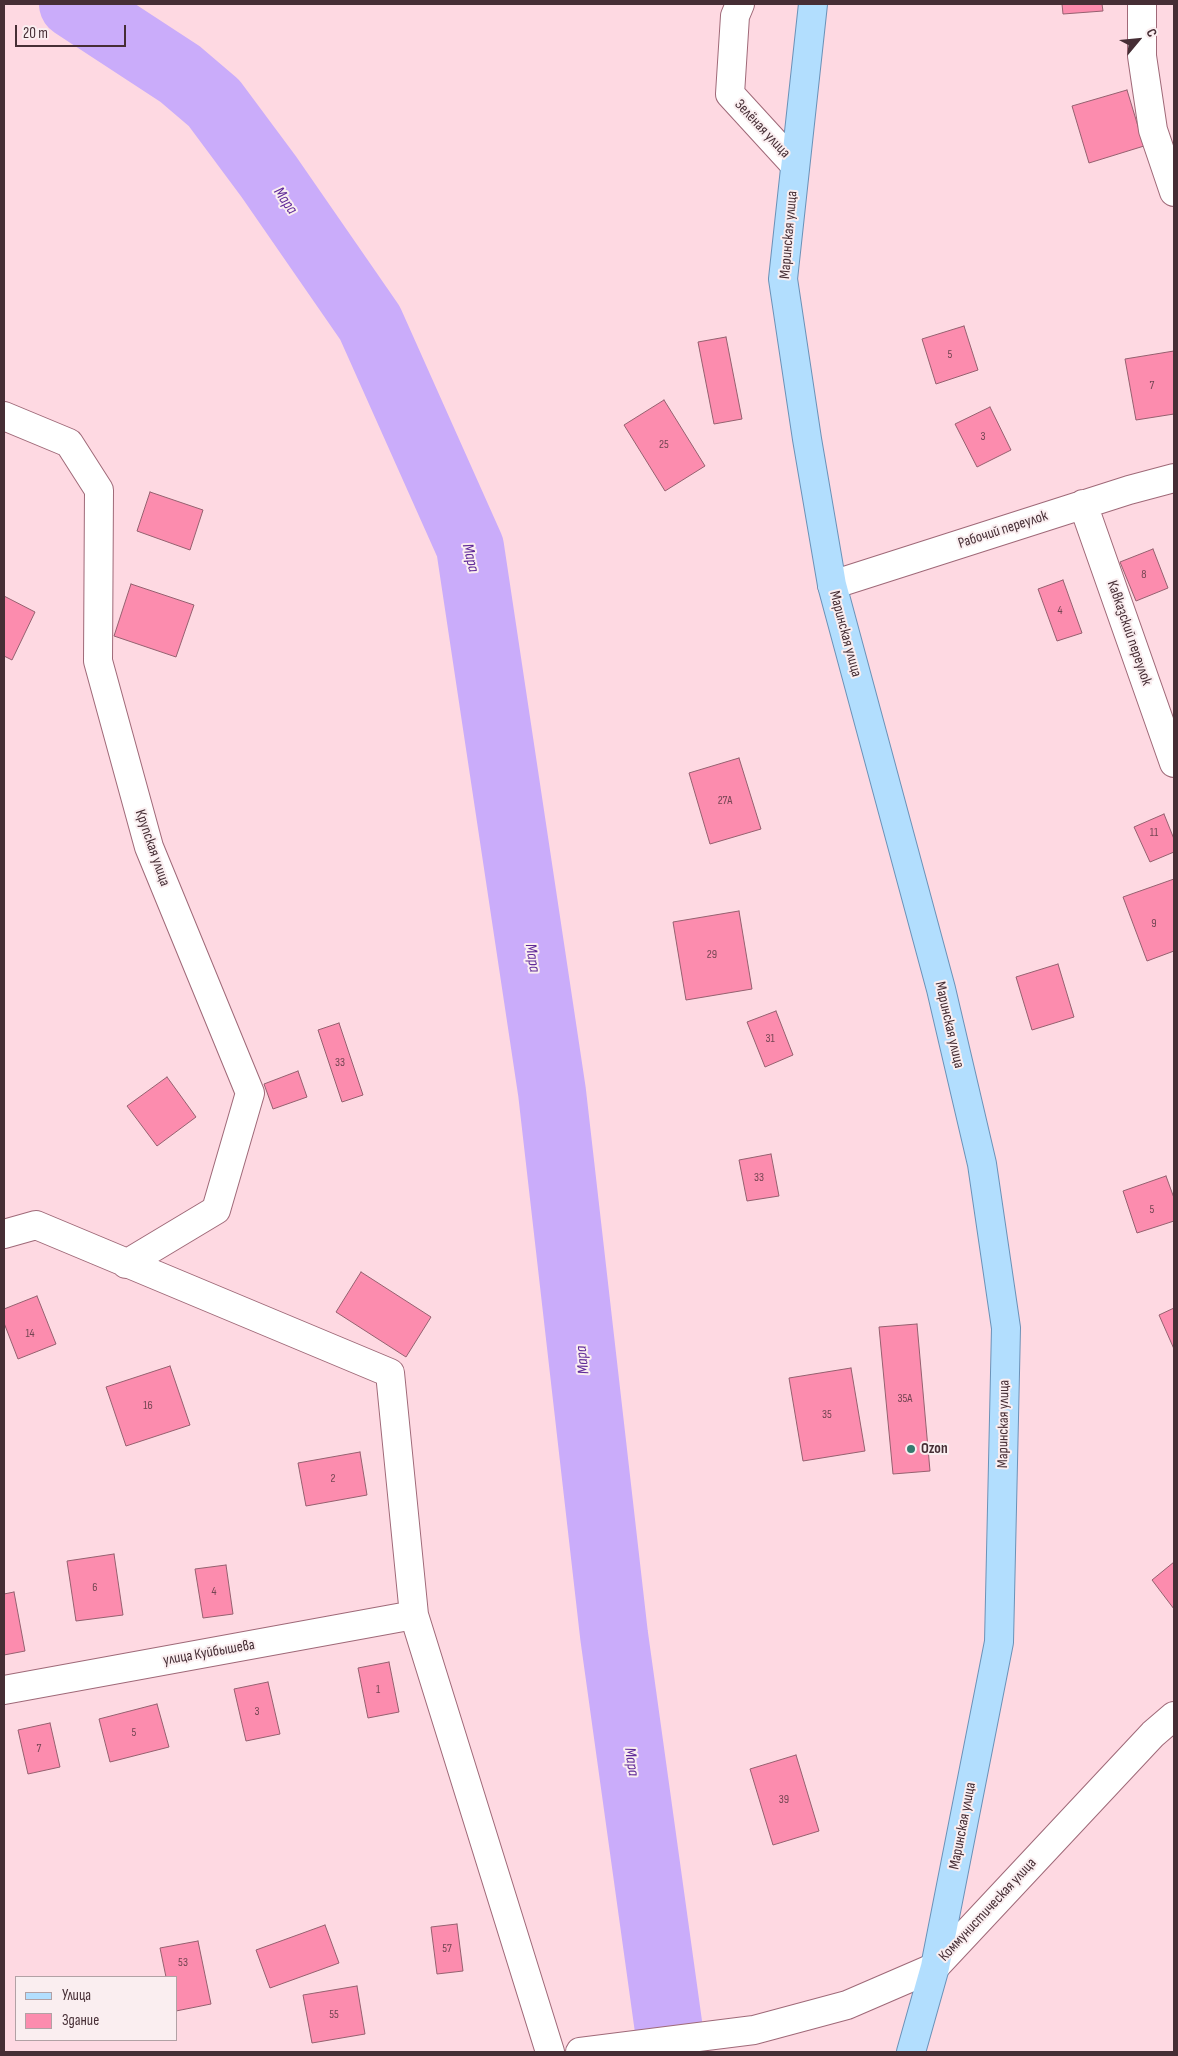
<!DOCTYPE html>
<meta charset="utf-8">
<style>
body{margin:0}
#map{position:relative;width:1178px;height:2056px;overflow:hidden;background:#fed9e2;font-family:"Sofia Sans Condensed",sans-serif}
canvas{display:block}
.frame{position:absolute;inset:0;border:5px solid #462e35;pointer-events:none}
.legend{position:absolute;left:15px;top:1976px;width:162px;height:65px;box-sizing:border-box;background:#faeef0;border:1px solid #b2a1a5;margin:0;padding:6px 9px;list-style:none;font-size:15px;color:#462e35}
.legend li{display:flex;align-items:center;gap:10px;height:25px}
.legend b{width:25px;border:1px solid #b2a1a5}
.north{position:absolute;left:1113px;top:15px;width:50px;height:50px;-webkit-text-stroke:4px #faeef0;paint-order:stroke;rotate:62deg;font-size:14px;font-weight:700;line-height:20px;text-align:center;color:#462e35}
.north::after{content:'';display:block;margin:auto;width:18px;height:22px;background:#462e35;clip-path:polygon(50% 0,100% 100%,50% 72%,0 100%)}
.scale{position:absolute;left:15px;top:25px;width:111px;height:22px;box-sizing:border-box;border:2px solid #462e35;border-top:0;padding-left:6px;font-size:15px;line-height:18px;white-space:nowrap;color:#462e35;-webkit-text-stroke:4px #faeef0;paint-order:stroke}
</style>
<div id="map">
<canvas width="1178" height="2056"></canvas>
<div class="frame"></div>
<ul class="legend">
<li><b style="height:6px;background:#b2defe"></b>Улица</li>
<li><b style="height:14px;background:#fc8cae"></b>Здание</li>
</ul>
<div class="north">С</div>
<div class="scale">20 m</div>
</div>
<script>
const c = document.querySelector('canvas').getContext('2d');
c.lineJoin = 'round';
const toPath = rows => new Path2D(rows.map(r => 'M' + r).join(''));
function trace(path, color, width, dash) { c.strokeStyle = color; c.lineWidth = width; c.lineCap = dash ? 'butt' : 'round'; c.setLineDash(dash || []); c.stroke(path); }
function fillPath(path, color) { c.fillStyle = color; c.fill(path, 'evenodd'); }
function write(font, color, halo, rows, align = 'center') {
  c.font = font + ' "Sofia Sans Condensed",sans-serif'; c.lineWidth = 4; c.setLineDash([]); c.textBaseline = 'middle'; c.strokeStyle = halo; c.fillStyle = color; for (const [text, x, y, turn = 0] of rows) {
    c.save(); c.translate(x, y); c.rotate((+turn || 0) * Math.PI / 180); c.textAlign = isNaN(turn) ? turn : align; if (halo) c.strokeText(text, 0, 0); c.fillText(text, 0, 0); c.restore();
  }
}
const river = toPath([
 [73,4,180,74,214,103,269,177,370,323,470,547,552,1092,614,1635,672,2052]
]);
const building = toPath([
 [1062,4,1102,4,1103,11,1063,14,1062,4],
 [1127,90,1144,146,1089,163,1072,106,1127,90],
 [964,326,978,370,936,384,922,339,964,326],
 [726,337,742,419,714,424,698,342,726,337],
 [1174,351,1174,414,1136,420,1125,359,1174,351],
 [664,400,705,466,665,491,624,425,664,400],
 [990,407,1011,450,977,467,955,424,990,407],
 [150,492,203,510,190,550,137,531,150,492],
 [1153,549,1168,588,1136,601,1120,562,1153,549],
 [1063,580,1082,633,1057,641,1038,589,1063,580],
 [131,584,194,605,176,657,114,636,131,584],
 [4,596,35,612,12,660,4,656,4,596],
 [739,758,761,829,710,844,689,773,739,758],
 [1164,814,1174,839,1174,852,1150,862,1134,827,1164,814],
 [1174,879,1174,951,1147,961,1123,897,1174,879],
 [739,911,752,989,686,1000,673,922,739,911],
 [1058,964,1074,1017,1032,1030,1016,977,1058,964],
 [776,1011,793,1055,765,1067,747,1022,776,1011],
 [339,1023,363,1095,342,1102,318,1030,339,1023],
 [298,1071,307,1097,273,1109,264,1084,298,1071],
 [167,1077,196,1117,157,1146,127,1106,167,1077],
 [771,1154,779,1196,747,1201,739,1160,771,1154],
 [1166,1176,1174,1198,1174,1221,1137,1233,1123,1191,1166,1176],
 [361,1272,431,1317,406,1357,336,1312,361,1272],
 [37,1296,56,1344,18,1359,4,1323,4,1309,37,1296],
 [1174,1308,1174,1349,1159,1315,1174,1308],
 [917,1324,930,1471,893,1474,879,1327,917,1324],
 [170,1366,190,1425,126,1446,106,1387,170,1366],
 [851,1368,865,1451,803,1461,789,1378,851,1368],
 [360,1452,367,1495,306,1506,298,1463,360,1452],
 [114,1554,123,1615,76,1621,67,1561,114,1554],
 [1174,1562,1174,1609,1152,1580,1174,1562],
 [226,1565,233,1614,203,1618,195,1569,226,1565],
 [14,1592,25,1651,4,1655,4,1594,14,1592],
 [389,1662,399,1712,368,1718,358,1668,389,1662],
 [268,1682,280,1734,246,1741,234,1689,268,1682],
 [157,1704,169,1747,110,1762,99,1719,157,1704],
 [50,1723,60,1767,28,1774,18,1730,50,1723],
 [796,1755,819,1831,773,1845,750,1769,796,1755],
 [457,1924,463,1971,437,1974,431,1927,457,1924],
 [325,1925,339,1963,270,1988,256,1950,325,1925],
 [198,1941,211,2004,176,2011,176,1977,166,1977,160,1948,198,1941],
 [357,1986,365,2034,312,2043,303,1995,357,1986]
]);
const street = toPath([
 [740,4,735,16,730,94,795,165],
 [1142,4,1142,56,1153,130,1174,192],
 [4,416,69,443,99,490,98,661,149,847,250,1093,216,1210,126,1264],
 [1083,504,1174,763],
 [832,585,1129,490,1174,478],
 [4,1234,36,1225,390,1373,414,1615,550,2052],
 [4,1690,414,1615]
]);
const secondary = toPath([
 [580,2052,754,2030,847,2005,935,1967,1153,1734,1174,1716]
]);
const primary = toPath([
 [813,4,783,279,807,439,832,585,941,989,982,1164,1006,1328,999,1642,935,1967,911,2052]
]);
const markers = [
 [911,1449,5,"#357a6f"]
];
const numberNames = [
 ["5",950,355],
 ["7",1152,386],
 ["3",983,437],
 ["25",664,445],
 ["8",1144,575],
 ["4",1060,611],
 ["27А",725,801],
 ["11",1154,833],
 ["9",1154,924],
 ["29",712,955],
 ["31",770,1039],
 ["33",340,1063],
 ["33",759,1178],
 ["5",1152,1210],
 ["14",30,1334],
 ["35А",905,1399],
 ["16",148,1406],
 ["35",827,1415],
 ["2",333,1479],
 ["6",95,1588],
 ["4",214,1592],
 ["1",378,1690],
 ["3",257,1712],
 ["5",134,1733],
 ["7",39,1749],
 ["39",784,1800],
 ["57",447,1949],
 ["53",183,1963],
 ["55",334,2015]
];
const streetNames = [
 ["Зелёная улица",762,129,47],
 ["Маринская улица",789,235,-85],
 ["Рабочий переулок",1003,530,-18],
 ["Кавказский переулок",1129,633,71],
 ["Маринская улица",845,634,75],
 ["Крупская улица",152,848,71],
 ["Маринская улица",949,1025,77],
 ["Маринская улица",1004,1424,-89],
 ["улица Куйбышева",209,1653,-10],
 ["Маринская улица",963,1826,-79],
 ["Коммунистическая улица",988,1910,-47]
];
const poiNames = [
 ["Ozon",921,1449]
];
const waterNames = [
 ["Мара",285,201,55],
 ["Мара",470,558,77],
 ["Мара",532,958,81],
 ["Мара",583,1360,-96],
 ["Мара",631,1762,82]
];
trace(river, '#caacfa', 68);
fillPath(building, '#fc8cae');
trace(building, '#95606f', 1);
trace(street, '#9f6978', 30);
trace(secondary, '#9f6978', 30);
trace(primary, '#6b92b8', 30);
trace(street, '#fff', 28);
trace(secondary, '#fff', 28);
trace(primary, '#b2defe', 28);
for (const [x, y, r, color] of markers) { const dot = new Path2D(); dot.arc(x, y, r, 0, 2 * Math.PI); c.fillStyle = color; c.fill(dot); trace(dot, '#faeef0', 2); }
write('12px', '#744653', null, numberNames);
write('15px', '#462e35', '#faeef0', streetNames);
write('bold 15px', '#462e35', '#faeef0', poiNames, 'left');
write('italic 16px', '#602a98', '#faeef0', waterNames);
</script>
